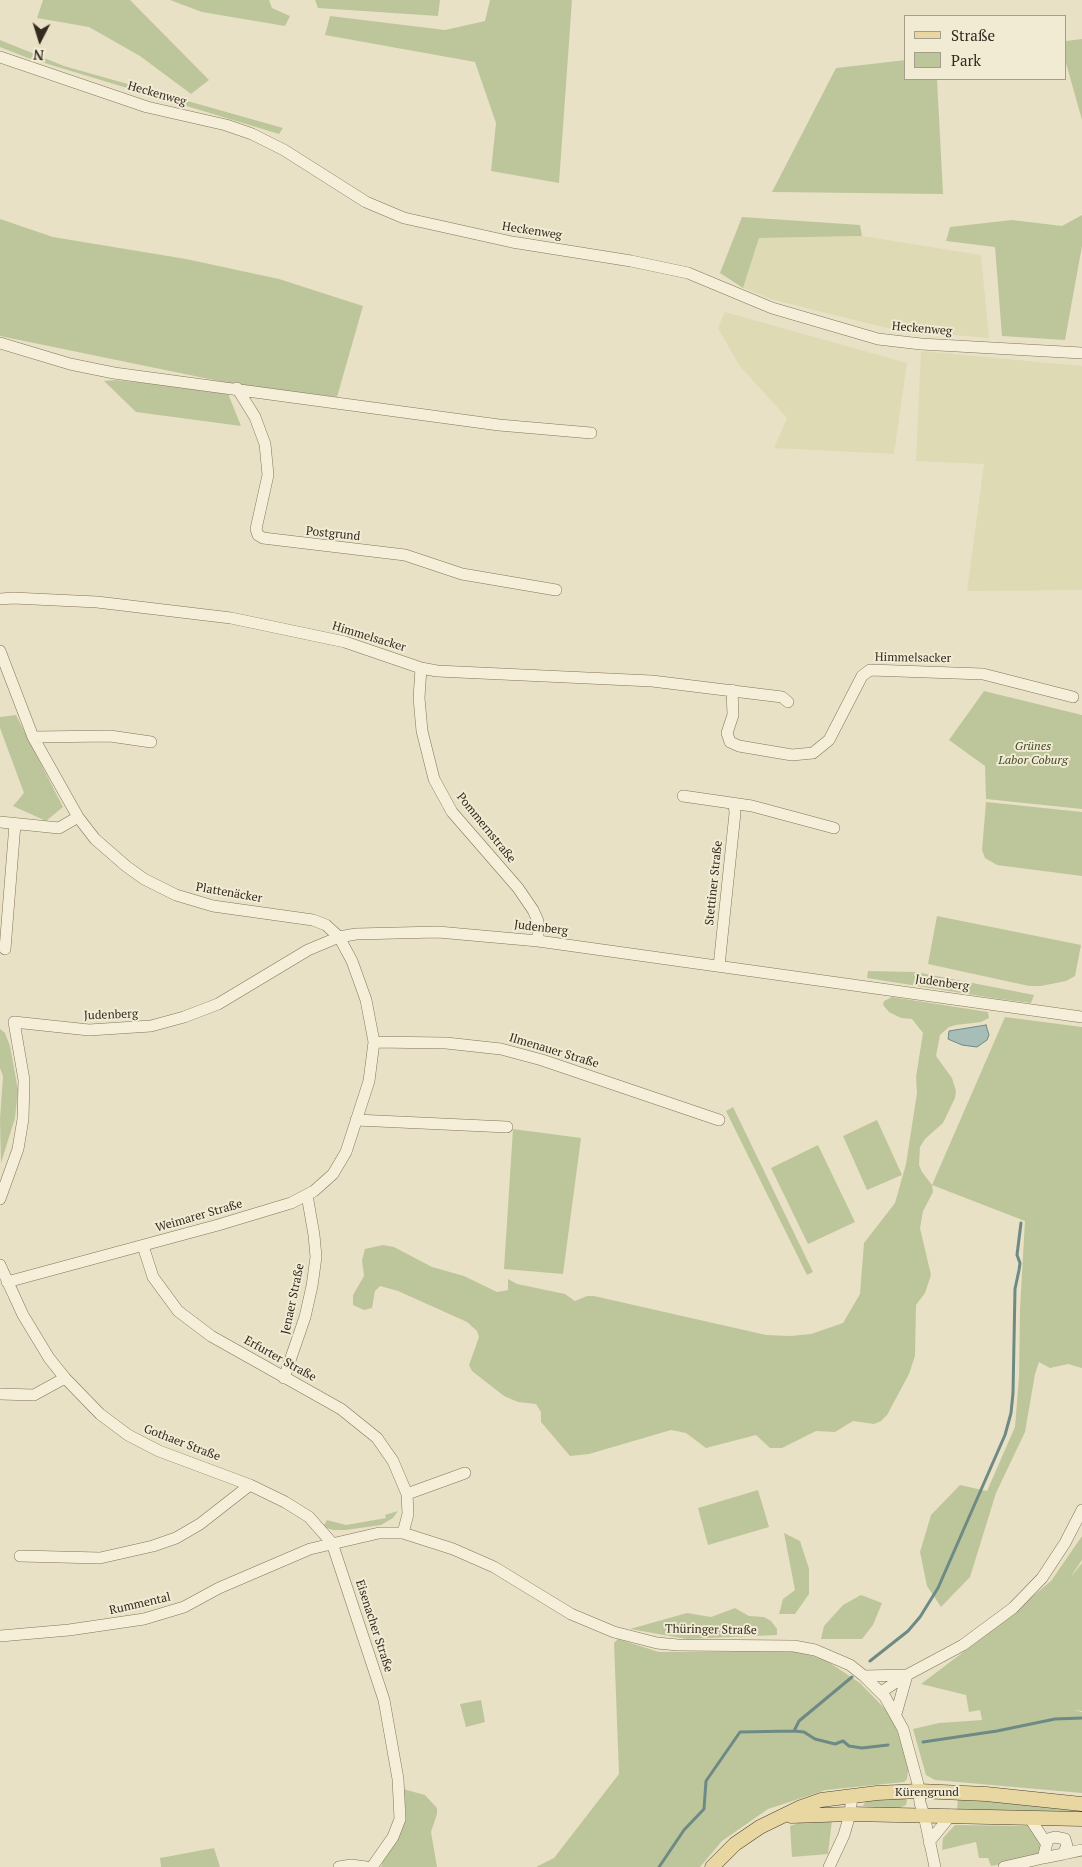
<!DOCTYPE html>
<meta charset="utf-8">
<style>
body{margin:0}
#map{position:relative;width:1082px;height:1867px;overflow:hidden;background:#e9e1c5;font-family:"PT Serif",serif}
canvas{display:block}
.legend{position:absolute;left:904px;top:15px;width:162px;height:65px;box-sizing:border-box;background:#f1ebd4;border:1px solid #a59e8c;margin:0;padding:6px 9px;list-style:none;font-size:15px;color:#342b20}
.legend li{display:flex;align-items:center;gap:10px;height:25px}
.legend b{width:25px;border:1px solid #a59e8c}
.north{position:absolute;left:15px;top:15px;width:50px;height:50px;-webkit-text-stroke:4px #f1ebd4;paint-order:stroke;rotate:185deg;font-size:14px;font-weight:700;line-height:20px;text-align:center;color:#342b20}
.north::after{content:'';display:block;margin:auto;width:18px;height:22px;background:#342b20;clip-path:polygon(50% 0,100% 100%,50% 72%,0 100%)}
</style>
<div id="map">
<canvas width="1082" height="1867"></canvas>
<ul class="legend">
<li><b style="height:6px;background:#e8d7a1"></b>Straße</li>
<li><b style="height:14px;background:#bdc69b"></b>Park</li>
</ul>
<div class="north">N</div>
</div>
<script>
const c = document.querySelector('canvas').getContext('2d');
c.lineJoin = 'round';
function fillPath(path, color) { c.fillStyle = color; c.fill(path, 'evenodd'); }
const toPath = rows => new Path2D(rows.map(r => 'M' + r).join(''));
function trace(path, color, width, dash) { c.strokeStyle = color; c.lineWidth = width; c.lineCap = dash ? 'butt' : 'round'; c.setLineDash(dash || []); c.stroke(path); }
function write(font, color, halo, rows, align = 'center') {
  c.font = font + ' "PT Serif",serif'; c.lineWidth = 4; c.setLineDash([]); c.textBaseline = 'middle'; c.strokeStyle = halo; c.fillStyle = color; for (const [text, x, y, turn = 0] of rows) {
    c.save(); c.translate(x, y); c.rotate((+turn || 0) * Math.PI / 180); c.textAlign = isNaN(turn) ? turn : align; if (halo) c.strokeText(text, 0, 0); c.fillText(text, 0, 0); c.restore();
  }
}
const farmland = toPath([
 [862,236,981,255,989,338,895,330,774,300,743,288,759,238],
 [725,312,907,363,894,454,774,448,787,418,739,365,718,328],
 [921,351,1082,366,1082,590,967,591,984,464,916,461]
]);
const green = toPath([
 [43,0,130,0,209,80,191,94,140,56,89,27,37,18],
 [170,0,269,0,272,8,290,16,285,26,202,12],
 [315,0,440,0,438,16,318,8],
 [490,0,572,0,559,183,491,171,496,123,475,62,325,35,330,16,445,30,485,21],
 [1082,39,1082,120,1066,63,1066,41],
 [0,40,64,66,283,128,279,134,28,58,0,47],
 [906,60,906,79,937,79,943,194,772,192,836,68],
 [1082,215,1082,246,1065,340,1002,336,995,247,946,241,950,227,1012,220,1062,226],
 [742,217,860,225,862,236,759,238,743,288,720,273],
 [0,219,53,237,186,259,279,279,363,306,337,397,238,385,0,336],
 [115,380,227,391,241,426,136,412,104,381],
 [984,691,1082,715,1082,809,986,799,985,766,949,740],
 [16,715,63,807,46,821,13,806,24,793,0,728,0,717],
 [986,802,1082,812,1082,876,997,865,985,858,982,850],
 [937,916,1081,945,1075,976,1066,981,1041,986,1029,986,928,964],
 [868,971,916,972,1034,995,1031,1003,999,999,867,978],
 [892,997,988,1012,989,1018,981,1022,956,1025,949,1027,940,1035,936,1056,952,1078,956,1091,955,1098,943,1123,925,1139,920,1147,919,1165,922,1172,932,1185,1005,1017,1082,1027,1082,1368,1068,1364,1050,1368,1039,1362,1035,1374,1025,1432,996,1493,970,1577,941,1607,927,1586,920,1552,931,1515,960,1485,987,1491,1015,1427,1019,1377,1020,1309,1025,1221,932,1185,933,1192,923,1211,920,1228,931,1275,925,1293,916,1305,915,1356,909,1374,887,1415,881,1421,874,1424,853,1421,835,1432,816,1431,782,1448,770,1448,756,1435,706,1448,686,1433,671,1430,589,1454,570,1456,541,1422,541,1412,536,1404,518,1402,504,1396,472,1371,469,1365,479,1337,477,1331,467,1322,398,1291,380,1286,375,1291,372,1308,364,1310,353,1305,353,1295,364,1276,362,1260,365,1249,383,1245,394,1247,432,1267,464,1276,497,1292,508,1290,508,1279,517,1284,565,1294,575,1301,587,1296,594,1296,766,1335,790,1336,811,1334,843,1323,860,1294,864,1243,895,1203,906,1164,917,1093,916,1077,923,1033,912,1019,901,1018,889,1012,883,1005,884,1001],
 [0,1029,5,1033,10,1046,18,1090,15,1118,1,1163,0,1119,3,1076,0,1068],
 [733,1107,813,1272,807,1275,726,1111],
 [877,1120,902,1175,867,1190,843,1136],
 [513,1129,581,1138,563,1274,504,1269],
 [818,1145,855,1222,808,1244,771,1168],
 [758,1490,769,1527,708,1545,698,1508],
 [398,1511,393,1518,381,1525,346,1530,333,1530,323,1527,327,1520,346,1525,386,1518,385,1515],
 [784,1533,800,1541,809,1569,809,1594,795,1614,779,1614,783,1599,795,1590],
 [1082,1536,1082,1560,1070,1578,1082,1563,1082,1711,1073,1710,1082,1712,1082,1793,935,1780,926,1775,913,1729,939,1723,982,1720,980,1710,969,1712,966,1695,921,1684,995,1628,1051,1581],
 [861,1595,882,1603,873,1625,862,1639,821,1639,824,1626,843,1605],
 [735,1608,749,1616,764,1617,771,1621,777,1629,777,1635,687,1639,630,1629,687,1613,711,1617],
 [618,1639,659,1652,798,1651,827,1661,860,1683,887,1711,896,1728,909,1763,907,1779,904,1782,826,1790,768,1809,722,1841,700,1867,536,1867,554,1858,619,1774,614,1643],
 [481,1700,485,1722,466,1727,460,1704],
 [403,1789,425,1795,437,1808,437,1814,431,1832,437,1867,381,1867,387,1849,403,1825,406,1813],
 [958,1797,1082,1808,1082,1815,957,1811],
 [903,1798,907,1800,906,1805,897,1809,863,1806,866,1800],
 [810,1819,832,1820,828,1854,792,1857,790,1826],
 [955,1825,1029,1826,1042,1846,1037,1857,991,1866,988,1858,979,1858,976,1842,942,1850,943,1838],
 [214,1848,220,1867,161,1867,160,1858]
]);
const water = toPath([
 [986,1025,989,1035,987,1040,977,1047,962,1045,948,1039,949,1031,986,1025]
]);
const stream = toPath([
 [870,1661,908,1631,920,1617,938,1588,1005,1435,1011,1413,1013,1393,1015,1289,1019,1270,1020,1263,1017,1255,1021,1223],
 [794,1731,799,1721,852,1677],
 [923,1742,997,1731,1055,1719,1082,1718],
 [659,1867,684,1830,704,1809,706,1781,740,1732,794,1731,804,1732,815,1739,835,1744,843,1741,849,1746,862,1748,888,1745]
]);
const minor = toPath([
 [0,57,147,107,226,125,252,134,284,150,366,202,404,218,512,242,631,261,688,273,772,308,878,339,921,344,1082,353],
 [0,343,70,364,114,373,499,425,591,433],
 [237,388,255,417,265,444,268,475,256,529,258,535,263,538,405,555,462,574,556,590],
 [0,599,13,598,97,602,231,618,345,642,421,668,437,671,652,681,782,697,788,702],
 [0,651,33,737,78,817,95,839,126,866,144,879,176,895,213,906,313,920,326,925,339,937,352,961,366,1000,374,1042,369,1081,346,1152,333,1174,314,1191,291,1203,218,1225,7,1282],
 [421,668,419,698,422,731,434,779,452,812,518,888,533,910,538,921,538,941],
 [732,690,733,715,727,733,730,742,739,746,792,755,813,753,829,740,862,676,870,670,983,674,1073,697],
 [33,737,110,736,151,742],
 [683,796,752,806,834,828],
 [0,822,59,828,78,817],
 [5,949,15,824],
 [719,966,735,813,734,804],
 [374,1042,446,1043,501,1049,542,1060,719,1120],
 [356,1120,507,1127],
 [0,1199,18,1149,23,1119,24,1080,14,1022,89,1030,151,1026,184,1017,218,1004,308,950,339,937,356,934,438,932,538,941,1082,1017],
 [143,1246,153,1277,178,1311,211,1336,341,1409,377,1438,393,1461,407,1494,408,1514,403,1533],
 [0,1265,23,1315,49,1358,65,1378,100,1414,128,1435,159,1451,250,1485,285,1502,309,1517,332,1543,384,1700,398,1779,400,1819,393,1837,372,1867],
 [284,1378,305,1317,312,1286,316,1257,314,1235,307,1195],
 [0,1394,34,1395,65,1378],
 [407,1494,465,1473],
 [20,1556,100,1558,153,1546,176,1538,200,1524,250,1485],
 [0,1636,69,1630,144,1619,184,1607,219,1588,310,1549,379,1533,403,1533,453,1549,494,1567,571,1614,614,1632,657,1643,678,1645,794,1646,815,1650,850,1665,864,1676,885,1697,903,1729,918,1784,920,1803,924,1815,935,1867],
 [864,1676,907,1675],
 [881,1692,907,1675,963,1645,1013,1608,1042,1578,1065,1543,1082,1510],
 [896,1714,907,1675],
 [1029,1817,1046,1843],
 [929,1842,951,1815],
 [1063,1854,1082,1850],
 [339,1867,351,1865,366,1867],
 [829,1867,844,1835,850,1814,852,1796],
 [1004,1867,1043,1858,1048,1839,1055,1837,1065,1839,1067,1846,1063,1854,1043,1858]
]);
const major = toPath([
 [791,1816,850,1814,1082,1819],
 [712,1867,735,1844,760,1827,801,1807,821,1800,877,1793,919,1791,986,1794,1082,1804]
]);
const streetNames = [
 ["Heckenweg",157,94,16],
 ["Heckenweg",532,231,9],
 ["Heckenweg",922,329,5],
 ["Postgrund",333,534,6],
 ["Himmelsacker",369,637,17],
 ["Himmelsacker",913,658,1],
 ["Pommernstraße",486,828,51],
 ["Stettiner Straße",714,883,-84],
 ["Plattenäcker",229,893,10],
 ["Judenberg",541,928,7],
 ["Judenberg",942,983,8],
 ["Judenberg",111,1015,-2],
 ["Ilmenauer Straße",554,1051,17],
 ["Weimarer Straße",199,1216,-16],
 ["Jenaer Straße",293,1299,-78],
 ["Erfurter Straße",280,1359,29],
 ["Gothaer Straße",182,1443,21],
 ["Rummental",140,1604,-13],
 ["Eisenacher Straße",374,1626,72],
 ["Thüringer Straße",711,1630,1],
 ["Kürengrund",927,1793]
];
const parkNames = [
 ["Grünes",1033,747],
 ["Labor Coburg",1033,761]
];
fillPath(farmland, '#dedab4');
fillPath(green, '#bdc69b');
fillPath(water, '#a6bdb8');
trace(water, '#6e8a85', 1);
trace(stream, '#6e8a85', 3);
trace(minor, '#82745d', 12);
trace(major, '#504231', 15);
trace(minor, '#f5eed8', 11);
trace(major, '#e8d7a1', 14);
write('12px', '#342b20', '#f1ebd4', streetNames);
write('italic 12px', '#424e28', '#f1ebd4', parkNames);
</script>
